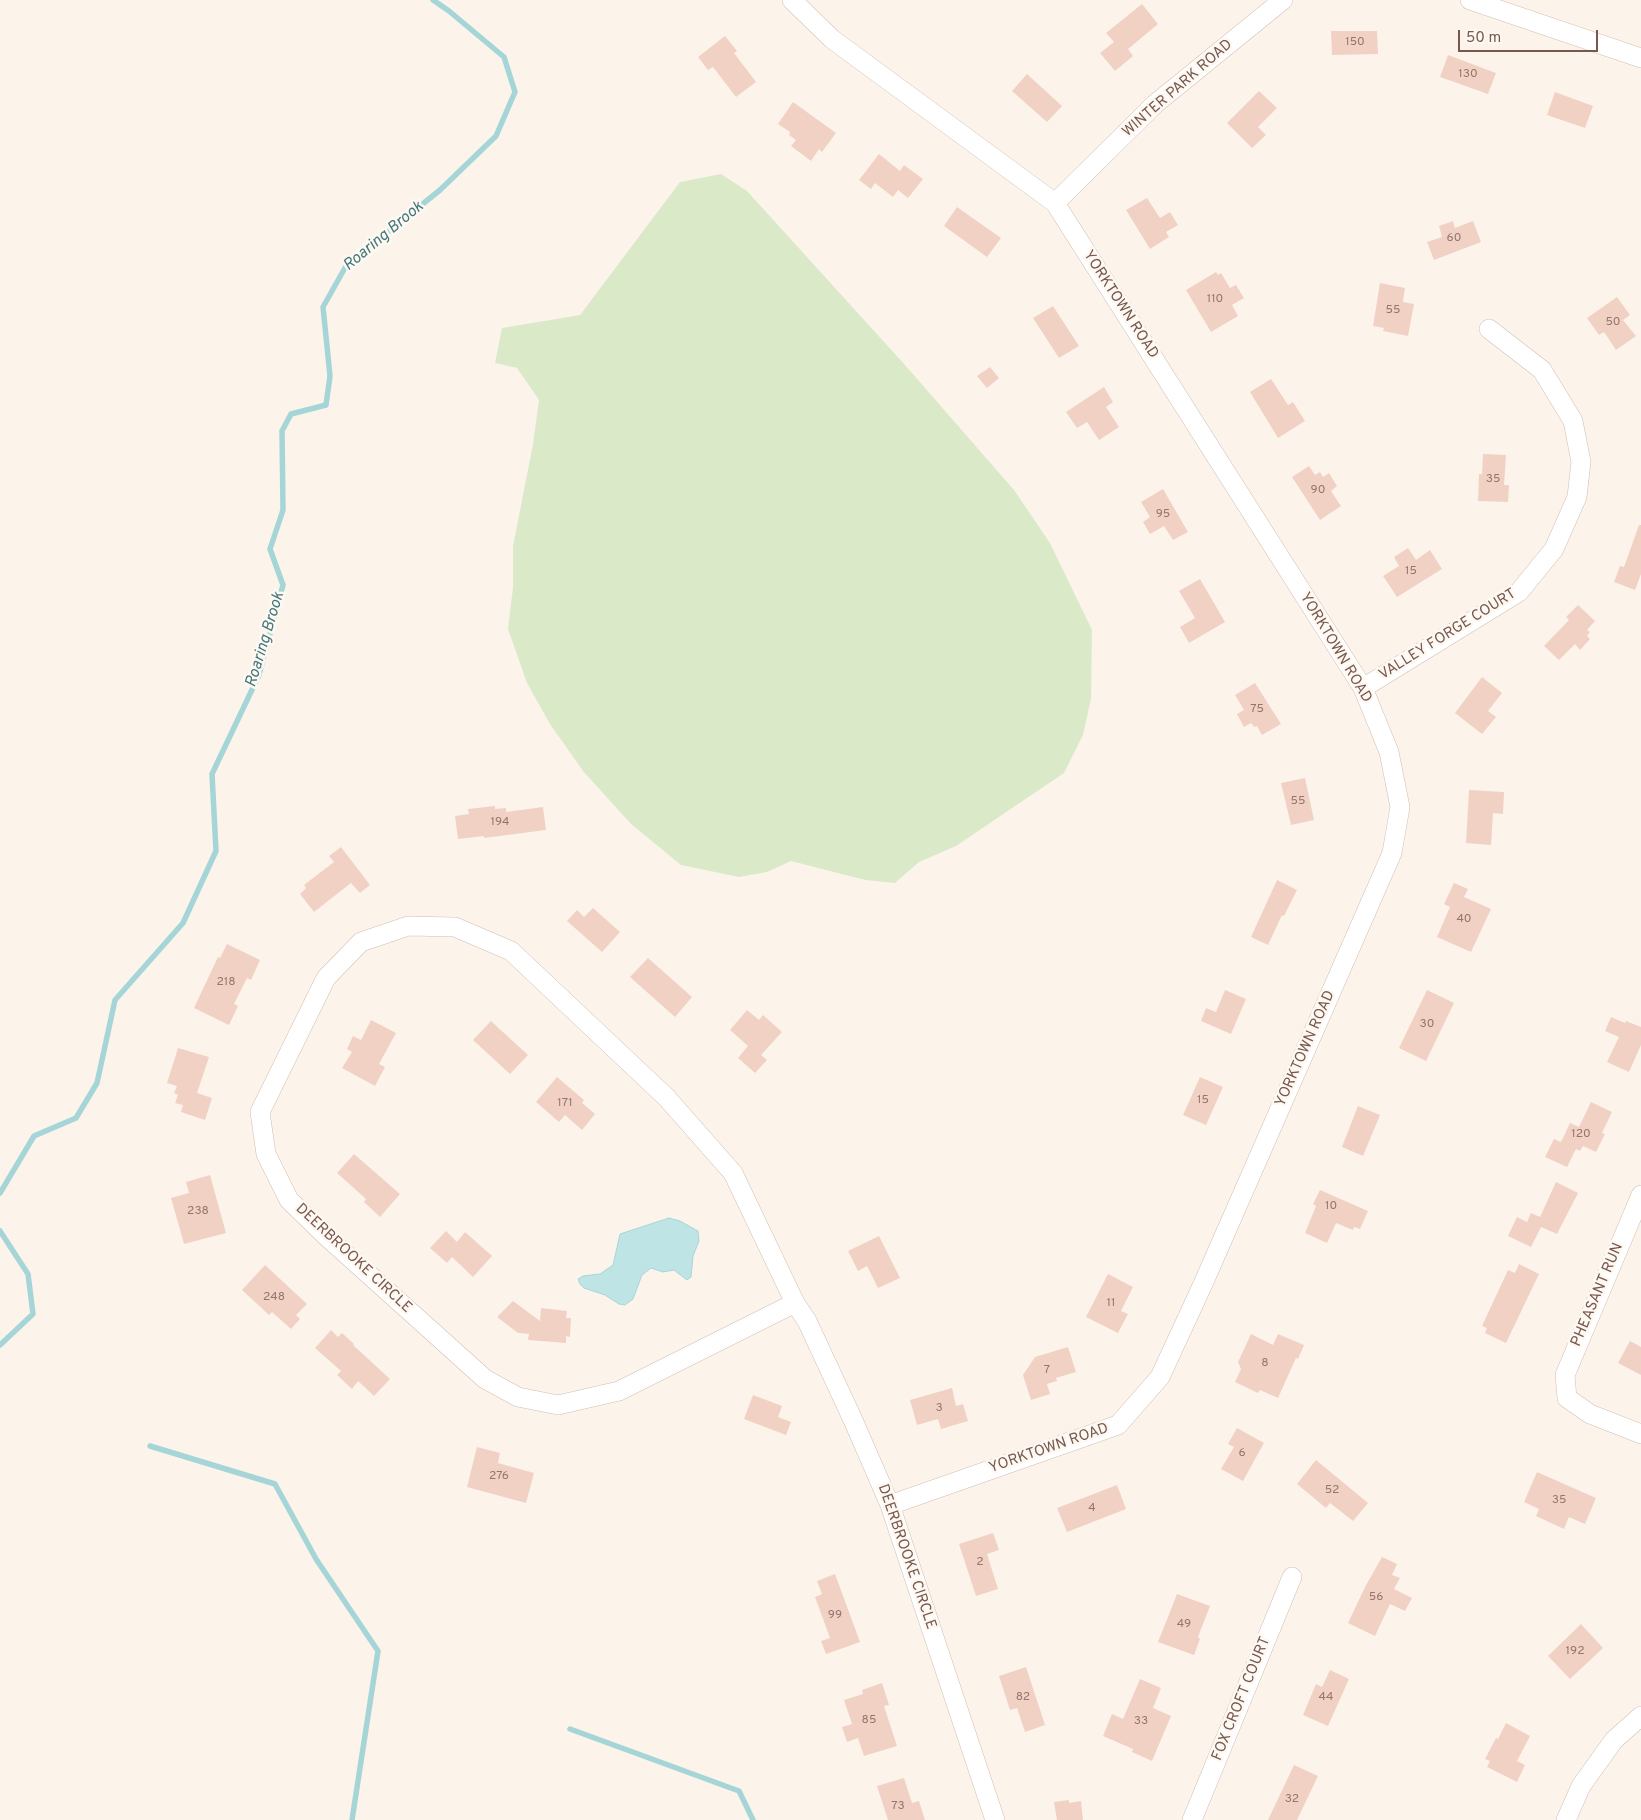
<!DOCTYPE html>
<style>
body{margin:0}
#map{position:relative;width:1641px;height:1820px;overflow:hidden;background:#fcf4eb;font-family:Overpass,sans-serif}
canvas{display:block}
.scale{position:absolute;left:1458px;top:30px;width:140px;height:22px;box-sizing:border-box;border:2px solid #77584e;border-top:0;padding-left:6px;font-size:15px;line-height:18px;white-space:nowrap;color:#77584e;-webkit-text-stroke:4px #fef8f2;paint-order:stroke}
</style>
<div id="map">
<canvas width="1641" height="1820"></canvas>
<div class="scale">50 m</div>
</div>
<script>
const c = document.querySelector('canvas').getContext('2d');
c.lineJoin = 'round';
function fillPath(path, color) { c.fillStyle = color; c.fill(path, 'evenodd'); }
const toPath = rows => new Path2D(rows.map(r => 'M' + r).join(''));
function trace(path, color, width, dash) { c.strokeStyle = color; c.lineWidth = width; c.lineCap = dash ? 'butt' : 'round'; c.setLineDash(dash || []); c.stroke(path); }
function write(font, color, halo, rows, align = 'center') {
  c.font = font + ' Overpass,sans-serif'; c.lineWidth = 5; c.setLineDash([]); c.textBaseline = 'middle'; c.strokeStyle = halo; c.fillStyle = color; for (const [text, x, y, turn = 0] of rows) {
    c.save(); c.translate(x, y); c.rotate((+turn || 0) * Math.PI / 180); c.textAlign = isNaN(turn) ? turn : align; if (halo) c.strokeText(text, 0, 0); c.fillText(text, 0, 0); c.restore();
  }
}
const green = toPath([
 [721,174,747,191,905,365,1014,490,1050,543,1092,630,1091,699,1083,735,1064,773,956,846,919,862,895,883,865,880,791,861,767,872,739,877,681,865,631,824,583,771,550,724,527,683,508,629,513,587,513,546,533,444,539,400,517,368,495,363,502,328,580,315,680,182]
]);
const water = toPath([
 [669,1218,680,1221,698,1231,699,1241,693,1256,691,1277,687,1280,674,1270,663,1272,651,1268,642,1275,633,1299,625,1305,619,1304,605,1295,584,1288,580,1284,578,1279,583,1276,600,1274,613,1265,620,1234,669,1218]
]);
const stream = toPath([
 [0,1193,34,1136,76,1118,97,1083,115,1000,183,923,216,851,212,774,259,675,283,585,270,549,283,510,282,431,291,414,326,405,330,376,323,307,346,266,440,190,496,136,515,92,504,57,449,11,433,0],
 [0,1231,28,1274,33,1314,0,1345],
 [150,1446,275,1484,316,1559,378,1651,352,1820],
 [570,1729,739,1791,753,1820]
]);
const building = toPath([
 [1142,4,1158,24,1128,49,1133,56,1115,71,1100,53,1114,42,1106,33],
 [1331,31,1377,31,1378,54,1332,55],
 [725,36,737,51,734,53,756,82,736,97,713,67,708,70,698,57],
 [1448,55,1496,73,1488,94,1440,77],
 [1027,74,1062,106,1047,122,1012,91],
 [1259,91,1277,108,1258,127,1266,135,1252,148,1227,123],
 [1555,92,1593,106,1585,128,1547,115],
 [793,102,836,133,822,152,819,149,811,161,791,146,796,140,789,135,790,132,778,124],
 [879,154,900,171,904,165,923,179,908,198,898,190,893,197,875,183,871,189,859,180],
 [1147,198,1160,218,1170,212,1178,225,1166,232,1169,237,1150,249,1126,210],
 [957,207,1001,238,987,257,944,226],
 [1453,221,1455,228,1473,221,1481,242,1434,260,1427,242,1442,237,1439,226],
 [1216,272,1218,275,1221,273,1230,288,1236,285,1244,298,1232,305,1238,316,1211,332,1186,290],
 [1380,283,1405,288,1403,302,1414,304,1408,336,1383,331,1384,328,1373,326],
 [1617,297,1630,315,1623,320,1636,336,1616,350,1604,332,1599,335,1587,318],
 [1053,306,1079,346,1059,358,1033,318],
 [990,367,999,378,987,388,977,376],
 [1271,379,1288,405,1293,402,1305,421,1278,438,1250,392],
 [1104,387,1113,402,1106,407,1119,427,1099,440,1087,422,1077,428,1066,412],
 [1483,454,1506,455,1504,485,1509,485,1508,502,1478,501,1479,474,1482,474],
 [1309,466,1315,475,1320,472,1323,477,1329,473,1337,486,1331,491,1341,506,1320,520,1292,477],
 [1163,489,1188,532,1173,540,1164,526,1150,534,1143,522,1150,517,1141,502],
 [1639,525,1641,525,1641,574,1635,590,1614,582,1620,566,1624,567],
 [1408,548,1416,560,1430,550,1442,569,1397,597,1383,576,1399,566,1394,557],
 [1200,579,1225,622,1189,643,1180,627,1195,618,1179,591],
 [1578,605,1595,621,1587,630,1590,632,1587,636,1590,639,1580,650,1575,644,1559,660,1544,646,1569,620,1566,617],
 [1482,677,1502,693,1488,711,1496,717,1482,734,1455,713],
 [1255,683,1281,724,1262,735,1257,726,1254,727,1251,723,1244,727,1237,714,1244,710,1235,695],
 [1305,778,1314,820,1291,825,1281,783],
 [1469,790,1504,792,1503,814,1493,813,1491,845,1466,843],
 [495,806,495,809,506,808,506,812,543,807,546,830,484,838,484,836,458,839,455,816,469,814,468,809],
 [341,847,370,885,360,893,351,883,314,912,300,894,306,888,304,885,334,862,329,856],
 [1277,880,1297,890,1284,916,1282,915,1268,945,1251,937],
 [1454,883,1468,889,1464,897,1491,909,1471,952,1437,937,1450,907,1444,904],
 [593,908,620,932,602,952,567,921,577,910,584,917],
 [227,944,260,960,251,980,247,978,234,1004,238,1006,229,1025,194,1008,218,957,220,958],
 [648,958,692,997,675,1017,630,977],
 [1225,990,1246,999,1231,1034,1201,1021,1206,1008,1216,1012],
 [1427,990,1454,1003,1426,1061,1399,1048],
 [747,1010,759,1020,763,1015,782,1032,761,1055,767,1060,755,1073,738,1058,748,1046,730,1030],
 [1611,1017,1625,1023,1626,1021,1641,1027,1641,1045,1629,1072,1607,1062,1619,1037,1605,1031],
 [371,1020,396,1033,379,1064,385,1067,375,1086,342,1068,352,1052,347,1049,353,1036,361,1040],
 [491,1021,528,1055,510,1074,473,1040],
 [178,1048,209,1057,197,1093,212,1098,205,1120,181,1112,183,1105,175,1103,178,1095,174,1093,177,1086,167,1083],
 [557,1077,584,1100,582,1103,595,1114,582,1130,565,1115,559,1122,536,1102],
 [1200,1077,1223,1087,1206,1125,1183,1115],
 [1591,1102,1612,1112,1602,1133,1605,1134,1596,1152,1583,1146,1580,1151,1576,1149,1567,1167,1545,1157,1554,1139,1561,1142,1570,1123,1579,1127],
 [1358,1106,1380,1115,1363,1156,1342,1147],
 [354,1154,400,1194,380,1217,364,1202,366,1199,337,1173],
 [210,1175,226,1233,184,1244,171,1198,189,1193,186,1182],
 [1556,1182,1578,1193,1557,1234,1541,1227,1531,1247,1508,1236,1517,1217,1527,1222,1531,1213,1540,1217],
 [1320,1190,1368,1211,1360,1229,1354,1227,1353,1230,1336,1223,1327,1243,1305,1233,1316,1206,1313,1204],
 [446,1231,457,1242,465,1232,492,1256,473,1277,452,1257,447,1263,430,1248],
 [879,1236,900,1278,878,1288,867,1266,858,1271,848,1251],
 [1519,1264,1539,1274,1506,1343,1485,1333,1487,1328,1482,1326,1508,1270,1515,1273],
 [265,1265,307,1304,296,1315,300,1319,291,1329,272,1312,269,1315,242,1290],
 [1108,1274,1133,1287,1121,1311,1128,1314,1118,1333,1086,1317],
 [513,1301,540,1321,541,1308,567,1311,566,1318,571,1318,570,1337,566,1336,566,1343,528,1340,529,1334,518,1333,497,1317],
 [331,1330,338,1337,342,1333,354,1344,353,1345,390,1379,374,1396,358,1381,352,1389,337,1375,341,1371,315,1348],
 [1251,1334,1273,1345,1278,1334,1304,1345,1298,1359,1296,1358,1278,1398,1260,1390,1258,1393,1235,1382,1241,1369,1238,1362],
 [1630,1341,1641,1347,1641,1375,1618,1363],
 [1068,1347,1076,1372,1056,1378,1057,1381,1047,1384,1050,1394,1031,1400,1023,1375,1035,1357],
 [952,1388,956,1406,963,1404,968,1421,941,1429,938,1419,917,1425,910,1400],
 [753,1395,782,1406,778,1417,791,1422,786,1435,744,1419],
 [1237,1428,1264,1443,1243,1481,1221,1469,1234,1447,1228,1444],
 [477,1447,500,1453,498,1463,534,1473,526,1503,467,1487],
 [1316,1460,1368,1503,1353,1521,1330,1503,1326,1508,1297,1484],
 [1537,1472,1596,1498,1585,1524,1569,1517,1564,1529,1536,1516,1539,1509,1524,1502],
 [1117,1485,1126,1509,1067,1532,1057,1508],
 [993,1533,999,1550,987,1554,998,1589,976,1596,959,1544],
 [1382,1557,1397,1564,1392,1575,1400,1578,1394,1589,1412,1598,1405,1611,1390,1604,1375,1636,1348,1623,1365,1587],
 [835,1574,860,1642,826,1654,821,1641,830,1638,815,1597,822,1594,817,1581],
 [1177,1594,1210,1606,1198,1637,1200,1639,1194,1655,1158,1642],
 [1581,1624,1603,1648,1570,1679,1548,1656],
 [1026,1667,1045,1725,1025,1732,1017,1708,1010,1710,999,1676],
 [1330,1670,1349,1679,1328,1726,1303,1715,1316,1684,1322,1687],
 [1140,1679,1161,1688,1153,1708,1171,1716,1152,1761,1132,1752,1133,1749,1103,1736,1112,1714,1123,1719],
 [882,1683,889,1705,884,1706,897,1746,864,1756,858,1738,847,1742,842,1727,852,1724,844,1700,863,1694,862,1690],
 [1506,1723,1530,1736,1517,1761,1525,1765,1517,1782,1487,1767,1490,1761,1485,1759,1496,1738,1498,1739],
 [1294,1765,1318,1776,1297,1820,1268,1820],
 [904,1778,912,1803,919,1801,925,1820,888,1820,877,1786],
 [1069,1800,1069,1803,1081,1801,1083,1820,1057,1820,1054,1802]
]);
const minor = toPath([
 [792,0,832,39,1055,203,1363,688,1389,752,1400,807,1392,853,1203,1284,1160,1377,1118,1425,890,1505],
 [1470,0,1641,58],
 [1055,203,1155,104,1283,0],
 [1363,688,1519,592,1554,549,1577,497,1581,462,1573,421,1542,370,1489,329],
 [1641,1195,1565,1375,1567,1398,1590,1414,1641,1434],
 [795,1303,619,1391,558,1405,518,1397,485,1379,326,1236,289,1200,266,1154,260,1112,326,978,361,942,408,926,455,927,511,951,666,1097,733,1173,795,1303,807,1321,853,1420,890,1505,995,1820],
 [1192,1820,1292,1577],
 [1566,1820,1581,1786,1614,1740,1641,1716]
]);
const numberNames = [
 ["150",1355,43],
 ["130",1468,75],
 ["60",1454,239],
 ["110",1215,300],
 ["55",1393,311],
 ["50",1613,323],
 ["35",1493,480],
 ["90",1318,491],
 ["95",1163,515],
 ["15",1411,572],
 ["75",1257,710],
 ["55",1298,802],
 ["194",500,823],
 ["40",1464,920],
 ["218",226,983],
 ["30",1427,1025],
 ["15",1203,1101],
 ["171",565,1104],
 ["120",1581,1135],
 ["10",1331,1207],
 ["238",198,1212],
 ["248",274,1298],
 ["11",1111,1304],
 ["8",1265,1364],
 ["7",1047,1371],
 ["3",939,1409],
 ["6",1242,1454],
 ["276",499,1477],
 ["52",1332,1491],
 ["35",1559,1501],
 ["4",1092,1509],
 ["2",980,1563],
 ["56",1376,1598],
 ["99",835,1616],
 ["49",1184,1625],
 ["192",1575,1652],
 ["82",1023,1698],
 ["44",1326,1698],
 ["85",869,1721],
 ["33",1141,1722],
 ["32",1292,1800],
 ["73",898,1807]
];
const streetNames = [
 ["WINTER PARK ROAD",1178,89,-41],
 ["YORKTOWN ROAD",1120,305,57],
 ["VALLEY FORGE COURT",1448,635,-32],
 ["YORKTOWN ROAD",1335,648,59],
 ["YORKTOWN ROAD",1306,1049,-66],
 ["DEERBROOKE CIRCLE",353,1259,43],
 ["PHEASANT RUN",1598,1295,-67],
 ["YORKTOWN ROAD",1049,1449,-19],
 ["DEERBROOKE CIRCLE",906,1557,71],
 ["FOX CROFT COURT",1242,1699,-68]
];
const waterNames = [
 ["Roaring Brook",384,237,-40],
 ["Roaring Brook",266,640,-73]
];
fillPath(green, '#daeac9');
fillPath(water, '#bfe4e6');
trace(water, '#a6d5d7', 1);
trace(stream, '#a6d5d7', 5.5);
fillPath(building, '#f1d1c4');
trace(minor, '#d1bdb3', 20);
trace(minor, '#fff', 19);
write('12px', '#96766c', null, numberNames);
write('15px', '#77584e', '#fef8f2', streetNames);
write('italic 16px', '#42787b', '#fef8f2', waterNames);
</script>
